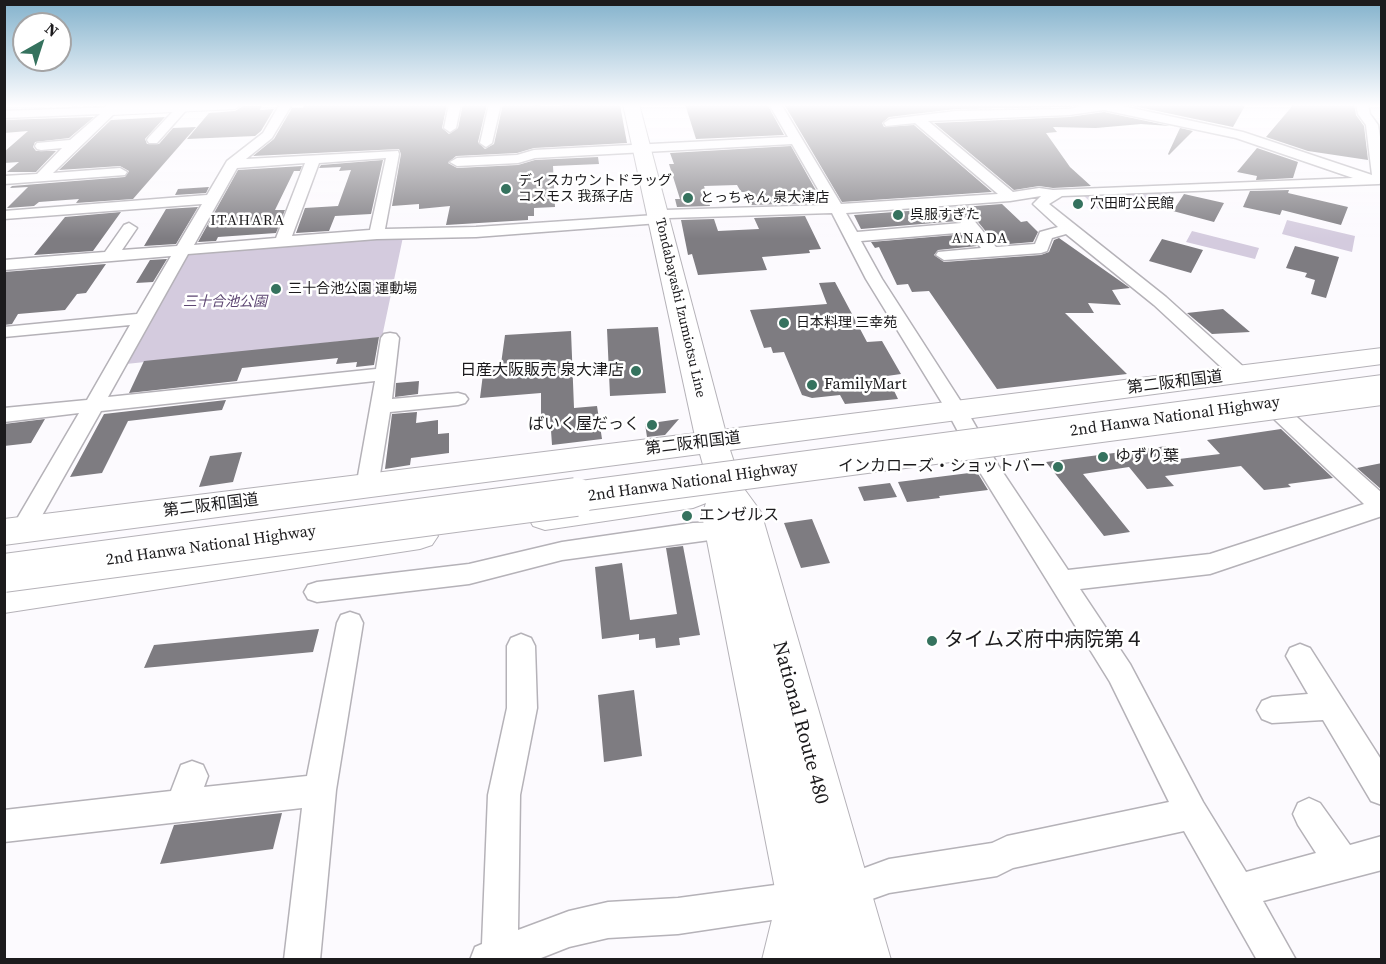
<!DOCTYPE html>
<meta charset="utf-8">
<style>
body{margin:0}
#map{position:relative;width:1386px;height:964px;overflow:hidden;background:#fcfafe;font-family:"Source Serif 4",serif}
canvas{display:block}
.frame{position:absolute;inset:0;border:6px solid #1c1b1d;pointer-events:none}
.north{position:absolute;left:12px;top:12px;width:60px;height:60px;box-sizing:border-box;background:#fff;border:2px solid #a4a4a5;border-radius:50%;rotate:39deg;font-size:16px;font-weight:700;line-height:24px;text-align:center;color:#1c1b1d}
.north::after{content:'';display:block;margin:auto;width:21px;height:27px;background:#35725e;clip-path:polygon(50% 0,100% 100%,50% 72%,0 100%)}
</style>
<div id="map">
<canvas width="1386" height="964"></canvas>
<div class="frame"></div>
<div class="north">N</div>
</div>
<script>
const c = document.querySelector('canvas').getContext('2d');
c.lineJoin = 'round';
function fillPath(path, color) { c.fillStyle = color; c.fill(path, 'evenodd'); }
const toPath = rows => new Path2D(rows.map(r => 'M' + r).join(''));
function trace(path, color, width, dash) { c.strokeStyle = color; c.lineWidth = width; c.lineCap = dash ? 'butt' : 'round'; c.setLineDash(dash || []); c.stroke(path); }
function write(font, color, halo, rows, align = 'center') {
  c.font = font + ' "Source Serif 4","Noto Sans JP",serif'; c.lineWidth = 5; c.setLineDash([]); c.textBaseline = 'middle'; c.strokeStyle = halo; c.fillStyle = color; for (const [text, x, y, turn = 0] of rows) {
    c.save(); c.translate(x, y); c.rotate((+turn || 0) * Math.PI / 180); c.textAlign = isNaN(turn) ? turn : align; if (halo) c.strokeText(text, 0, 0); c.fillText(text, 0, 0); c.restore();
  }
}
const green = toPath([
 [1167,193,1159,208,1098,209,1084,196],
 [1287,220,1355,236,1352,252,1282,234],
 [1192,231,1259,248,1255,259,1186,242],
 [403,237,382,337,126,364,187,255,350,240]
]);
const building = toPath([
 [305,104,447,104,442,128,449,134,458,128,463,104,487,104,478,142,485,149,494,144,503,104,545,106,620,105,627,143,534,148,517,153,456,156,448,163,457,168,518,165,535,160,598,157,599,164,553,166,555,207,534,208,534,216,528,216,528,220,446,225,450,206,419,209,419,204,392,206,401,154,399,149,253,156,274,139,292,108,303,108],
 [685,104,767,104,784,135,696,139],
 [784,104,1080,104,1069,107,956,109,889,117,882,123,884,127,914,125,992,192,842,202],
 [1124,104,1246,104,1233,127],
 [1294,104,1354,104,1356,115,1364,126,1368,160,1308,151,1266,137],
 [243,106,262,106,260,110,274,109,261,131,255,136,187,139,209,113,235,111],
 [1104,112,1170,126,1141,124,1096,128,1053,127,1057,132,1046,133,1070,167,1091,186,1053,188,1039,186,1014,190,934,123,1069,117],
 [94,117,69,138,35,142,33,147,36,151,56,151,36,172,7,172,19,162,4,163,4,152,28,131,4,133,4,120],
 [165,117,145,139,147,144,159,144,173,128,196,127,133,199,76,203,79,199,39,202,34,206,7,208,28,187,10,188,12,186,125,177,129,171,120,166,59,170,111,120],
 [1180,128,1193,131,1169,155,1168,154],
 [791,146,823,203,750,205,745,192,741,192,737,185,704,186,710,206,677,207,675,199,680,199,669,164,674,164,670,153],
 [1257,148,1298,162,1293,178,1256,180,1257,176,1237,172],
 [383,160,371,214,335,216,329,231,296,233,305,208,338,206,351,170,339,171,341,167,319,168,321,165],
 [302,166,300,171,294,171,275,210,285,210,276,233,218,237,216,241,198,242,238,170],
 [209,187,206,193,175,195,178,189],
 [1289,190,1288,193,1348,207,1341,225,1282,210,1280,215,1243,207,1250,191],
 [1184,194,1224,203,1214,222,1173,211],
 [1002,204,1021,222,1027,221,1038,232,1033,242,997,245,974,217,967,215,962,216,958,221,861,229,854,215],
 [198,207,176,244,144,246,166,209],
 [121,212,93,251,34,255,65,217],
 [805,216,821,249,809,250,810,253,762,257,767,270,698,275,692,254,688,255,681,220,714,219,718,231,759,229,754,218],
 [967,234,977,246,938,250,934,255,944,262,1041,255,1049,252,1054,240,1059,238,1130,288,1112,290,1121,305,1088,303,1094,313,1065,313,1127,374,997,389,929,291,912,292,908,284,897,285,879,247,875,248,871,242],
 [1162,239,1203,250,1191,273,1149,261],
 [1295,246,1339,257,1326,298,1311,294,1315,280,1305,277,1307,273,1286,268],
 [167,259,153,282,136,283,150,260],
 [106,264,86,293,77,294,65,310,18,314,12,324,4,325,4,272],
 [835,282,867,342,882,341,901,374,887,376,898,399,845,404,840,395,812,398,802,395,784,352,773,353,771,347,764,348,750,310,827,304,819,283],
 [1223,309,1250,332,1212,334,1187,313],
 [658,327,666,393,610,396,607,329],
 [571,331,574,408,597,406,602,439,552,445,550,416,541,416,541,393,480,398,484,366,501,364,505,335],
 [379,337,374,365,356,367,357,362,336,364,338,358,242,368,237,381,129,393,144,361],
 [419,381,418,394,395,397,396,383],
 [226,400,222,410,128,421,102,473,70,477,104,414],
 [417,412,416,423,438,420,438,434,449,433,449,453,411,458,410,465,385,469,392,414],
 [45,419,31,443,4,446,4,424],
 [679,419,665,435,647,437,645,424],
 [1281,429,1333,478,1288,484,1291,487,1264,490,1241,466,1165,476,1174,486,1147,489,1129,467,1083,474,1130,532,1104,536,1046,462,1167,446,1179,459,1220,454,1207,440],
 [242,452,233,482,199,487,210,456],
 [1382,463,1382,490,1357,468],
 [977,472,988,490,939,496,940,498,907,502,898,482],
 [890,483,897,497,864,501,858,487],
 [812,519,830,563,801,568,784,523],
 [683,546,700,635,679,638,680,645,656,648,655,638,639,640,639,634,602,639,595,567,622,563,630,620,677,614,666,548],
 [319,629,313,652,144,668,154,645],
 [634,690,642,756,604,762,598,695],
 [282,813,273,849,160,864,174,825]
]);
const street = toPath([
 [280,104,292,104,272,138,246,159,398,151,399,154,385,229,476,227,655,215,665,210,827,205,792,144,535,158,518,163,457,166,450,162,457,158,517,155,534,150,788,137,769,104,781,104,841,204,998,194,915,123,886,126,884,123,890,119,956,111,1069,109,1091,104,1113,104,1243,132,1372,175,1366,125,1358,114,1356,104,1368,104,1370,114,1378,125,1382,149,1382,183,1379,184,1062,196,1049,204,1166,297,1247,370,1250,374,1247,378,1233,378,1154,305,1066,234,1052,238,1047,251,1041,253,944,260,936,255,938,252,981,248,968,232,861,241,882,279,967,411,998,465,1068,570,1210,554,1364,504,1275,420,1272,415,1275,410,1282,408,1289,410,1382,493,1382,516,1210,574,1080,589,1130,664,1203,802,1246,872,1316,853,1298,825,1293,814,1298,803,1309,798,1320,803,1350,845,1382,836,1382,870,1263,901,1296,960,1257,960,1184,831,1013,868,997,876,889,893,841,910,829,905,824,893,829,881,889,859,992,843,1007,836,1169,802,1110,682,978,469,947,411,866,279,832,213,669,218,659,223,476,237,377,239,188,254,108,397,376,369,381,338,384,334,390,333,396,334,399,338,392,399,458,393,465,395,468,399,465,403,458,405,390,412,378,487,375,493,367,495,359,493,356,487,375,381,101,411,31,535,23,538,15,535,11,529,79,413,4,422,4,408,87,400,130,325,4,337,4,327,137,314,171,256,4,270,4,260,105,252,124,225,129,223,137,228,122,250,177,246,202,204,4,219,4,211,207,195,227,161,263,133,280,104],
 [1104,110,1236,138,1353,178,1053,190,1039,188,1013,192,928,121,1069,115,1104,110],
 [386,158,370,230,292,236,319,163,386,158],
 [305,163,276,238,194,245,237,168,305,163],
 [1041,196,1033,204,1058,227,1040,232,1035,244,996,247,972,218,967,217,962,218,960,221,961,223,857,232,846,213,1010,201,1041,196],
 [449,104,461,104,456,128,450,132,444,128,449,104],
 [489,104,501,104,492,143,486,147,480,143,489,104],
 [179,105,185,104,189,107,157,143,149,143,147,140,149,137,179,105],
 [112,107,116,108,116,112,53,173,120,168,127,172,125,175,4,184,4,176,37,174,62,148,41,150,37,149,35,146,37,143,70,140,100,114,4,118,4,111,112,107],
 [724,522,732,525,736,531,732,537,562,560,469,584,317,602,308,599,304,592,308,585,317,582,469,564,562,542,693,523,724,522],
 [350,612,359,615,363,623,336,790,320,960,284,960,302,808,4,842,4,810,171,791,181,765,192,761,203,765,208,776,204,787,307,776,337,623,341,615,350,612],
 [521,634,531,638,535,646,537,708,520,795,518,930,569,911,608,902,678,898,805,881,817,886,822,898,817,910,805,915,678,934,608,938,569,947,536,960,470,960,475,947,482,944,488,795,507,708,507,646,511,638,521,634],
 [1300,644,1310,648,1382,761,1382,805,1371,801,1323,720,1272,723,1262,719,1257,710,1262,701,1272,697,1308,694,1286,656,1290,648,1300,644]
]);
const secondary = toPath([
 [243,104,235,109,112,115,106,114,104,110,106,106,112,105,129,104,243,104]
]);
const primary = toPath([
 [623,104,639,104,728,441,723,448,712,451,701,448,696,441,623,104]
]);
const highway = toPath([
 [1382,348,1382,364,730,450,742,486,761,512,891,960,762,960,777,899,702,515,706,503,693,508,545,530,533,526,528,517,533,508,545,504,693,484,705,487,709,494,710,490,700,454,4,545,4,519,1382,348],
 [420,523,432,527,438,536,432,545,420,549,4,613,4,582,420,523]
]);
const highwayBridgeFar1 = toPath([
 [565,498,1382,390]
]);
const highwayBridge = toPath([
 [4,573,576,497]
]);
const markers = [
 [506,189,6,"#35725e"],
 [688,198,6,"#35725e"],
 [1078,204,6,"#35725e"],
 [898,215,6,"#35725e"],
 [276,289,6,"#35725e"],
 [784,323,6,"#35725e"],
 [636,371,6,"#35725e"],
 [812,385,6,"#35725e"],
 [652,425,6,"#35725e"],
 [1103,457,6,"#35725e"],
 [1058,467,6,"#35725e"],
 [687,516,6,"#35725e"],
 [932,641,6,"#35725e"]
];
const farPoinames = [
 ["ディスカウントドラッグ",518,181],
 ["コスモス 我孫子店",518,197],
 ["とっちゃん 泉大津店",700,198],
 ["穴田町公民館",1090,204],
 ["呉服すぎた",910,215],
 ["三十合池公園 運動場",288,289],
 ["日本料理 三幸苑",796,323]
];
const farParknames = [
 ["三十合池公園",225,302]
];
const farStreetnames = [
 ["Tondabayashi Izumiotsu Line",680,308,77]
];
const farNeighbourhoodnames = [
 ["ITAHARA",248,221],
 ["ANADA",980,239]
];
const poiNames = [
 ["日産大阪販売 泉大津店",624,371],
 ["FamilyMart",824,385,"left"],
 ["ばいく屋だっく",640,425],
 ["ゆずり葉",1115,457,"left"],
 ["インカローズ・ショットバー",1046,467],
 ["エンゼルス",699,516,"left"]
];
const streetNames = [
 ["第二阪和国道",1175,383,-7],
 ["2nd Hanwa National Highway",1175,417,-8],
 ["第二阪和国道",693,444,-7],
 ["2nd Hanwa National Highway",693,482,-8],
 ["第二阪和国道",211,506,-7],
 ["2nd Hanwa National Highway",211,546,-8]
];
const nearPoinames = [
 ["タイムズ府中病院第４",944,641]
];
const nearStreetnames = [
 ["National Route 480",800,723,75]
];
fillPath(green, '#d4cbde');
fillPath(building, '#7e7c81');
trace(street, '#b5b2b8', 3);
trace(secondary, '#b5b2b8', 2);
trace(primary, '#b5b2b8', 2);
trace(highway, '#b5b2b8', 2);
fillPath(street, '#fff');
fillPath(secondary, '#fff');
fillPath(primary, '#fff');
fillPath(highway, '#fff');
trace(highwayBridgeFar1, '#b5b2b8', 32, []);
trace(highwayBridge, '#b5b2b8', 40, []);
trace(highwayBridgeFar1, '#fff', 30);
trace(highwayBridge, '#fff', 38);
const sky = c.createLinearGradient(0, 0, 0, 239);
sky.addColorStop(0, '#83b2cc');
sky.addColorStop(0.44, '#fefdff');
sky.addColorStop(1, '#fefdff00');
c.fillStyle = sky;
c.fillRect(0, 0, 1386, 239);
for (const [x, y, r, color] of markers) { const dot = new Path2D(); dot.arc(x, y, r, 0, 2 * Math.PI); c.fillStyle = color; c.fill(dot); trace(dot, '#fff', 2); }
write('14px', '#1c1b1d', '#fff', farPoinames, 'left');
write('italic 14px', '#5d4672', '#fff', farParknames);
write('14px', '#1c1b1d', '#fff', farStreetnames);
c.letterSpacing = '1.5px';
write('15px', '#1c1b1d', '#fff', farNeighbourhoodnames);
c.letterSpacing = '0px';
write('16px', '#1c1b1d', '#fff', poiNames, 'right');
write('16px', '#1c1b1d', '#fff', streetNames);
write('20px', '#1c1b1d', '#fff', nearPoinames, 'left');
write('20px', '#1c1b1d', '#fff', nearStreetnames);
</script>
